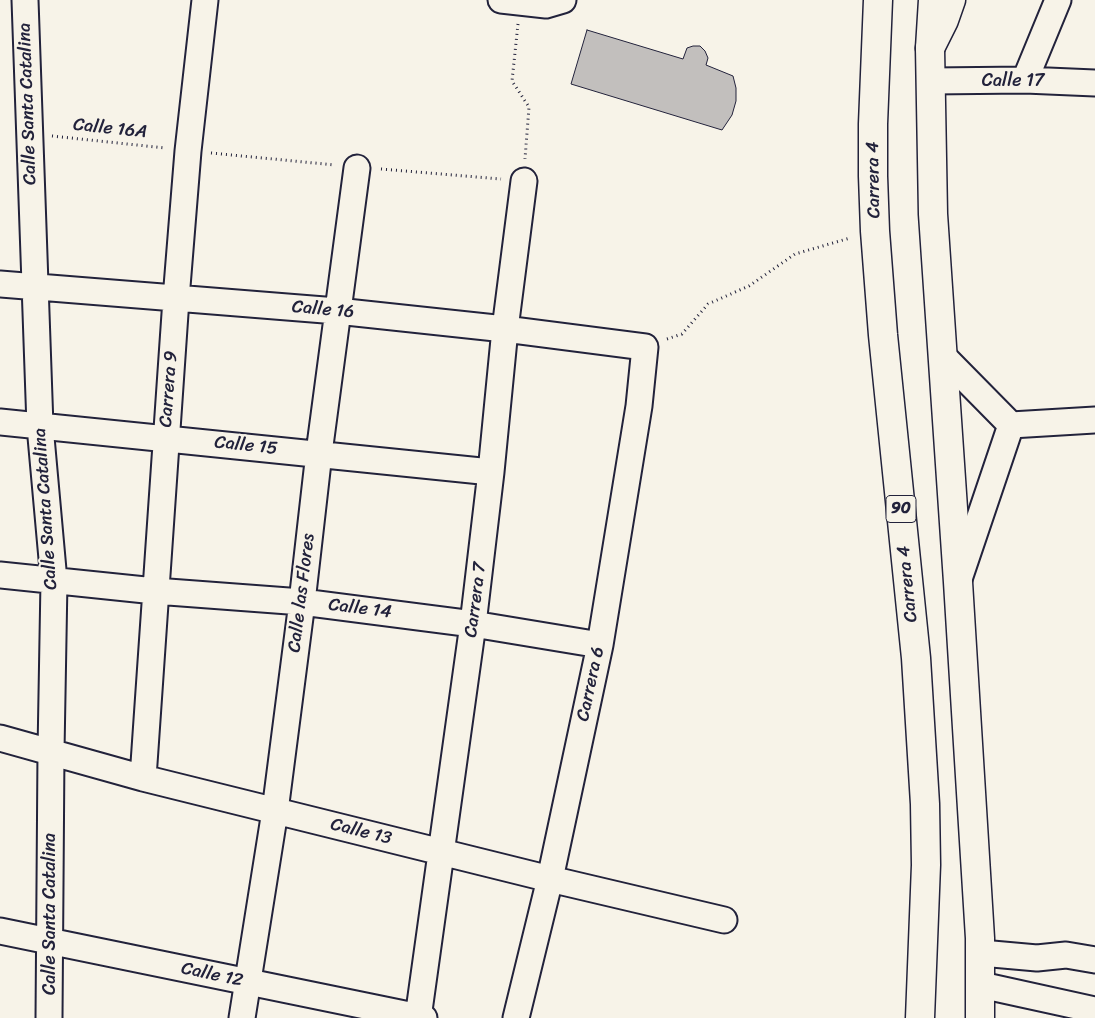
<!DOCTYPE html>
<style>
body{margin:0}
canvas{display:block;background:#f7f3e8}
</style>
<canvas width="1095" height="1018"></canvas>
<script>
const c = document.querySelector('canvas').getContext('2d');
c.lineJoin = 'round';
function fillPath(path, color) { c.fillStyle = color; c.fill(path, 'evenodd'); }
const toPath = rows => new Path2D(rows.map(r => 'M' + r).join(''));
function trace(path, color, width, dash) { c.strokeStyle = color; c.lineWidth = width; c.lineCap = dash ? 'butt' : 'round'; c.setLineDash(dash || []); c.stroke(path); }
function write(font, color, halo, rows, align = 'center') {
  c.font = font + ' Sriracha,sans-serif'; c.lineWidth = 4; c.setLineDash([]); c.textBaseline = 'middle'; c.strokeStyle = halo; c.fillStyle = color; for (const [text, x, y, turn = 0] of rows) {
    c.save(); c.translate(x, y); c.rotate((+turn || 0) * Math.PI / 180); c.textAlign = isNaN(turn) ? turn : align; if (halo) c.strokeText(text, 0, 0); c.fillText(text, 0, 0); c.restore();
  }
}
const building = toPath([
 [587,30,683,59,687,48,693,46,700,46,705,51,708,58,706,65,733,76,736,88,736,101,732,115,722,130,571,84,587,30]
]);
const path = toPath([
 [518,24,512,81,529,107,525,159],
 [52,136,165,148],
 [211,153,335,165],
 [381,169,501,179],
 [667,339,682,334,708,304,749,286,795,254,850,238]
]);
const minor = toPath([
 [25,0,40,426,54,581,51,751,49,1018],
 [501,0,546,5,563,0],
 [1025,80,1058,0],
 [931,81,1025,80,1095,83],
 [0,284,337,311,505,329,645,347,639,406,600,645,550,879,516,1018],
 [943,356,1011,425,1095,420],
 [0,422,491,472],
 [0,575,155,591,302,602,473,624,600,645],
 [959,579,1011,425],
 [0,738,143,778,550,879,724,920],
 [143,778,176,299,188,151,205,0],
 [0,931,424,1018],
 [981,953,1037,958,1066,955,1095,960],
 [981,985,1095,1010],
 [242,1018,275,811,302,602,319,453,357,168],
 [418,1018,473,624,491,472,505,329,524,181]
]);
const tertiary = toPath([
 [930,48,944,20,951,0]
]);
const trunk = toPath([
 [878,0,873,124,873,176,875,231,883,335,916,658,925,804,926,865,920,1018],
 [933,0,930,48,933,214,958,582,980,938,980,1018]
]);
const shields = [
 [901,509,30]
];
const shieldNames = [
 ["90",901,509]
];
const streetNames = [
 ["Calle 17",1013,81],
 ["Calle Santa Catalina",28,104,-92],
 ["Calle 16A",110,129,6],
 ["Carrera 4",874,180,-91],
 ["Calle 16",323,310,5],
 ["Carrera 9",169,389,-86],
 ["Calle 15",246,446,6],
 ["Calle Santa Catalina",46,509,-94],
 ["Carrera 4",908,584,-96],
 ["Calle las Flores",302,593,-83],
 ["Carrera 7",476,600,-83],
 ["Calle 14",360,609,7],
 ["Carrera 6",591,684,-78],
 ["Calle 13",361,832,14],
 ["Calle Santa Catalina",50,914,-90],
 ["Calle 12",212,975,12]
];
fillPath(building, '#c2bfbd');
trace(building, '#22223b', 1);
trace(minor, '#22223b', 29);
trace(tertiary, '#22223b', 31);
trace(trunk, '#22223b', 31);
trace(path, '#22223b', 3, [1, 4]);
trace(minor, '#f7f3e8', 25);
trace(tertiary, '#f7f3e8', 28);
trace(trunk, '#f7f3e8', 28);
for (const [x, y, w] of shields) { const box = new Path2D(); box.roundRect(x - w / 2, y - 13.5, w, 27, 4); c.fillStyle = '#f7f3e8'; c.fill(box); trace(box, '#22223b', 1); }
write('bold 16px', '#22223b', null, shieldNames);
write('18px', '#22223b', '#f7f3e8', streetNames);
</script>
